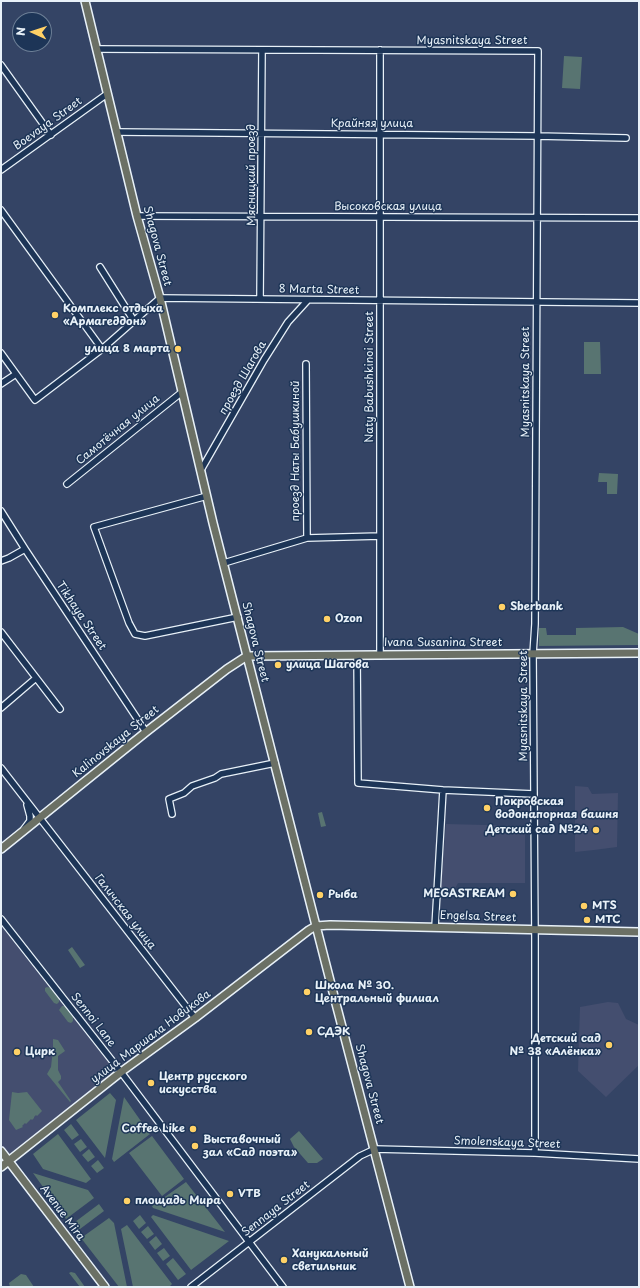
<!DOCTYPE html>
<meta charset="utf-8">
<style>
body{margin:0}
#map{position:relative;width:640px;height:1288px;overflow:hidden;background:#344465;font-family:"Playpen Sans",sans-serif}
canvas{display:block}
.frame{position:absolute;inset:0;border:2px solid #e8f1f8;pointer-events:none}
.north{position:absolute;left:12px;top:12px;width:40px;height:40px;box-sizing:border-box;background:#1d3557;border:1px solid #6e8097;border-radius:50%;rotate:273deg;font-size:11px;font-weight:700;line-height:16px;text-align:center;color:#e8f1f8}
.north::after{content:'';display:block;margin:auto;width:14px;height:18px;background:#ffd166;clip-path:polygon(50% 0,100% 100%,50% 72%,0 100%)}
</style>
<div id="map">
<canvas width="640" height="1288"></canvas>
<div class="frame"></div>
<div class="north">N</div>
</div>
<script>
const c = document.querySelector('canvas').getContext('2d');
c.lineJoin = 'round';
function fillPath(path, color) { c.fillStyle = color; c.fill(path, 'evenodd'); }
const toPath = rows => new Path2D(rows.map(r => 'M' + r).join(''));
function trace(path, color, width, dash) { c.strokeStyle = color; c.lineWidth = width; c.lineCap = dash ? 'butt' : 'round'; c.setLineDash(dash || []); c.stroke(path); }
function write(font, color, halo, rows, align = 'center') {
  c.font = font + ' "Playpen Sans",sans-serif'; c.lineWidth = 3; c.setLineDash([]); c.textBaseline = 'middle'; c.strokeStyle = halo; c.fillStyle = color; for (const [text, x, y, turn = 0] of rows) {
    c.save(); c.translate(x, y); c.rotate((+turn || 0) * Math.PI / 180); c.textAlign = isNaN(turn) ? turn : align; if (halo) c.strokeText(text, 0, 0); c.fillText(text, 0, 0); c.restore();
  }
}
const built = toPath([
 [575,786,588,787,592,794,618,793,617,847,594,850,575,852],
 [446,824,525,826,525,883,458,883,450,898,440,898],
 [1,926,115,1071,9,1155,1,1144],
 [608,1002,618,1003,626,1019,639,1025,639,1065,606,1097,578,1071,580,1007]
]);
const green = toPath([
 [564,56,582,57,580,89,562,88],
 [584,342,600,342,601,374,584,374],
 [599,473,618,474,617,494,607,494,607,482,598,482],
 [623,627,639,634,639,645,539,646,539,628,546,628,547,635,576,635,576,628],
 [322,812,326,826,321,827,318,813],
 [72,947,85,965,80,968,68,950],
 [47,987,50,988,59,998,59,1002,57,1004,54,1003,45,991,45,988],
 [62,1006,65,1006,73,1017,73,1021,71,1023,68,1022,59,1010],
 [53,1039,58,1040,65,1051,58,1056,58,1070,61,1076,61,1079,58,1082,71,1101,70,1102,47,1074,51,1067,53,1049],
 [12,1092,18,1093,27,1092,42,1111,37,1116,36,1115,34,1117,34,1118,32,1120,31,1119,26,1124,25,1123,22,1126,23,1127,16,1130,9,1120],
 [110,1093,116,1100,105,1158,76,1120],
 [124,1097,150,1134,114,1162,112,1159],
 [71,1124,79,1135,72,1140,64,1130],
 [299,1131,323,1159,317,1163,308,1163,294,1147,290,1139],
 [58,1134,91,1179,86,1183,43,1169,33,1154],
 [152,1136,184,1179,162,1196,129,1153],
 [81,1139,87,1147,80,1152,74,1144],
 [89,1149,95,1157,88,1162,82,1155],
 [98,1160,104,1168,97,1173,91,1166],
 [33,1173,88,1190,94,1198,66,1219],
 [186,1182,225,1232,153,1208,152,1206],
 [99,1204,104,1211,76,1232,71,1225],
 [140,1215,146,1223,139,1229,133,1221],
 [153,1215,229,1241,191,1270,151,1217],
 [109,1218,114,1223,127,1287,119,1287,81,1238],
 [127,1225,172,1284,169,1287,133,1287,121,1229],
 [148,1226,154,1234,147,1239,141,1232],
 [156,1236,162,1244,155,1250,149,1242],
 [164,1248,170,1256,163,1261,157,1253],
 [173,1258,186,1274,178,1280,166,1264],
 [71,1272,75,1273,85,1287,80,1287,69,1273],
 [21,1274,26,1275,34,1287,10,1287,9,1283]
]);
const minor = toPath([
 [97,49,538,51,535,624,533,654,535,937,535,1153],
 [1,65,51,135],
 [117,132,537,136,626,138],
 [1,170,107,94],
 [1,210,102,349],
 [137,216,639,218],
 [100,267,134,321],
 [260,299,262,50],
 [1,353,35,400,102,349,160,298,639,303],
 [306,364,307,538],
 [1,384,16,374],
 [201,470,264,360,288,322,308,300],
 [67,484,182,392],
 [207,496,94,527,129,623,135,634,145,636,238,617],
 [1,511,25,549,146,732],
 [1,561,9,558,25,549],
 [224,563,307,538,380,536],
 [1,632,60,709],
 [357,655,358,783,443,790,534,794],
 [380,655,380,50],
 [1,708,36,678],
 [1,768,195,1018],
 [172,814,169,799,184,793,192,786,215,778,221,774,275,763],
 [24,829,30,821,30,816,27,805],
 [1,919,121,1072,283,1287],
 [435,927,443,790],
 [191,1287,360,1156,375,1149,535,1153,639,1159]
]);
const major = toPath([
 [85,1,137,216,160,298,213,523,335,1000,410,1287],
 [247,656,639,653],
 [1,849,146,732,227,669,247,656],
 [1,1151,105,1287],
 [1,1167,121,1072,195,1018,309,930,316,926,330,925,639,932]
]);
const markers = [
 [55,315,4,"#ffd166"],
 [178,349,4,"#ffd166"],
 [502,607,4,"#ffd166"],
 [327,619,4,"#ffd166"],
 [278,665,4,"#ffd166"],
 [487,808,4,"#ffd166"],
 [596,830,4,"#ffd166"],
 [513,894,4,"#ffd166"],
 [320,895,4,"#ffd166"],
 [584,906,4,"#ffd166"],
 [587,920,4,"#ffd166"],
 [307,992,4,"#ffd166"],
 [309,1032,4,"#ffd166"],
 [609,1045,4,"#ffd166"],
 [17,1052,4,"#ffd166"],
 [151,1083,4,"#ffd166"],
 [193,1129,4,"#ffd166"],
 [195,1146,4,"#ffd166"],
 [230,1194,4,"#ffd166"],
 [127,1201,4,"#ffd166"],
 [284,1260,4,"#ffd166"]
];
const streetNames = [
 ["Myasnitskaya Street",472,41],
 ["Boevaya Street",48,124,-36],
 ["Крайняя улица",372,124],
 ["Мясницкий проезд",252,175,-90],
 ["Высоковская улица",388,207],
 ["Shagova Street",157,246,75],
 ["8 Marta Street",319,290,1],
 ["Naty Babushkinoi Street",370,377,-90],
 ["проезд Шагова",243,378,-60],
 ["Myasnitskaya Street",526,382,-90],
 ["Самотёчная улица",118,430,-39],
 ["проезд Наты Бабушкиной",296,451,-90],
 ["Tikhaya Street",81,616,56],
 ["Shagova Street",255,642,76],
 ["Ivana Susanina Street",443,643],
 ["Myasnitskaya Street",524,706,-90],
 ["Kalinovskaya Street",116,742,-39],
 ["Галичская улица",125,912,52],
 ["Engelsa Street",478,917,2],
 ["Sennoi Lane",93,1020,52],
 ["улица Маршала Новикова",151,1037,-37],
 ["Shagova Street",369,1084,75],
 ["Smolenskaya Street",507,1143,2],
 ["Sennaya Street",276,1209,-38],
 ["Avenue Mira",62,1213,53]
];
const poiNames = [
 ["Комплекс отдыха",63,309],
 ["«Армагеддон»",63,322],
 ["улица 8 марта",170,349,"right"],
 ["Sberbank",510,607],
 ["Ozon",335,619],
 ["улица Шагова",286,665],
 ["Покровская",495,802],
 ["водонапорная башня",495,815],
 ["Детский сад №24",588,830,"right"],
 ["MEGASTREAM",505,894,"right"],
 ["Рыба",328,895],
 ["MTS",592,906],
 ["МТС",595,920],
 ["Школа № 30.",315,986],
 ["Центральный филиал",315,999],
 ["СДЭК",317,1032],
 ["Детский сад",601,1039,"right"],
 ["№ 38 «Алёнка»",601,1052,"right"],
 ["Цирк",25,1052],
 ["Центр русского",159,1077],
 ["искусства",159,1090],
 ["Coffee Like",185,1129,"right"],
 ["Выставочный",203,1140],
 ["зал «Сад поэта»",203,1153],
 ["VTB",238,1194],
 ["площадь Мира",135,1201],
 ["Ханукальный",292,1254],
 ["светильник",292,1267]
];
fillPath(built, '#444e6f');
fillPath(green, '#587471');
trace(minor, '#e8f1f8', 8);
trace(major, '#e8f1f8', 10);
trace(minor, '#1d3557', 5.5);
trace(major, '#6b7065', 7);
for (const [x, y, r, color] of markers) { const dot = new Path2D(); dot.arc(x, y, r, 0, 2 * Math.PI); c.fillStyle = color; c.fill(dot); trace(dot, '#1d3557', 1.5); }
write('11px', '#e8f1f8', '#1d3557', streetNames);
write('bold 11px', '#e8f1f8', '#1d3557', poiNames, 'left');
</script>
